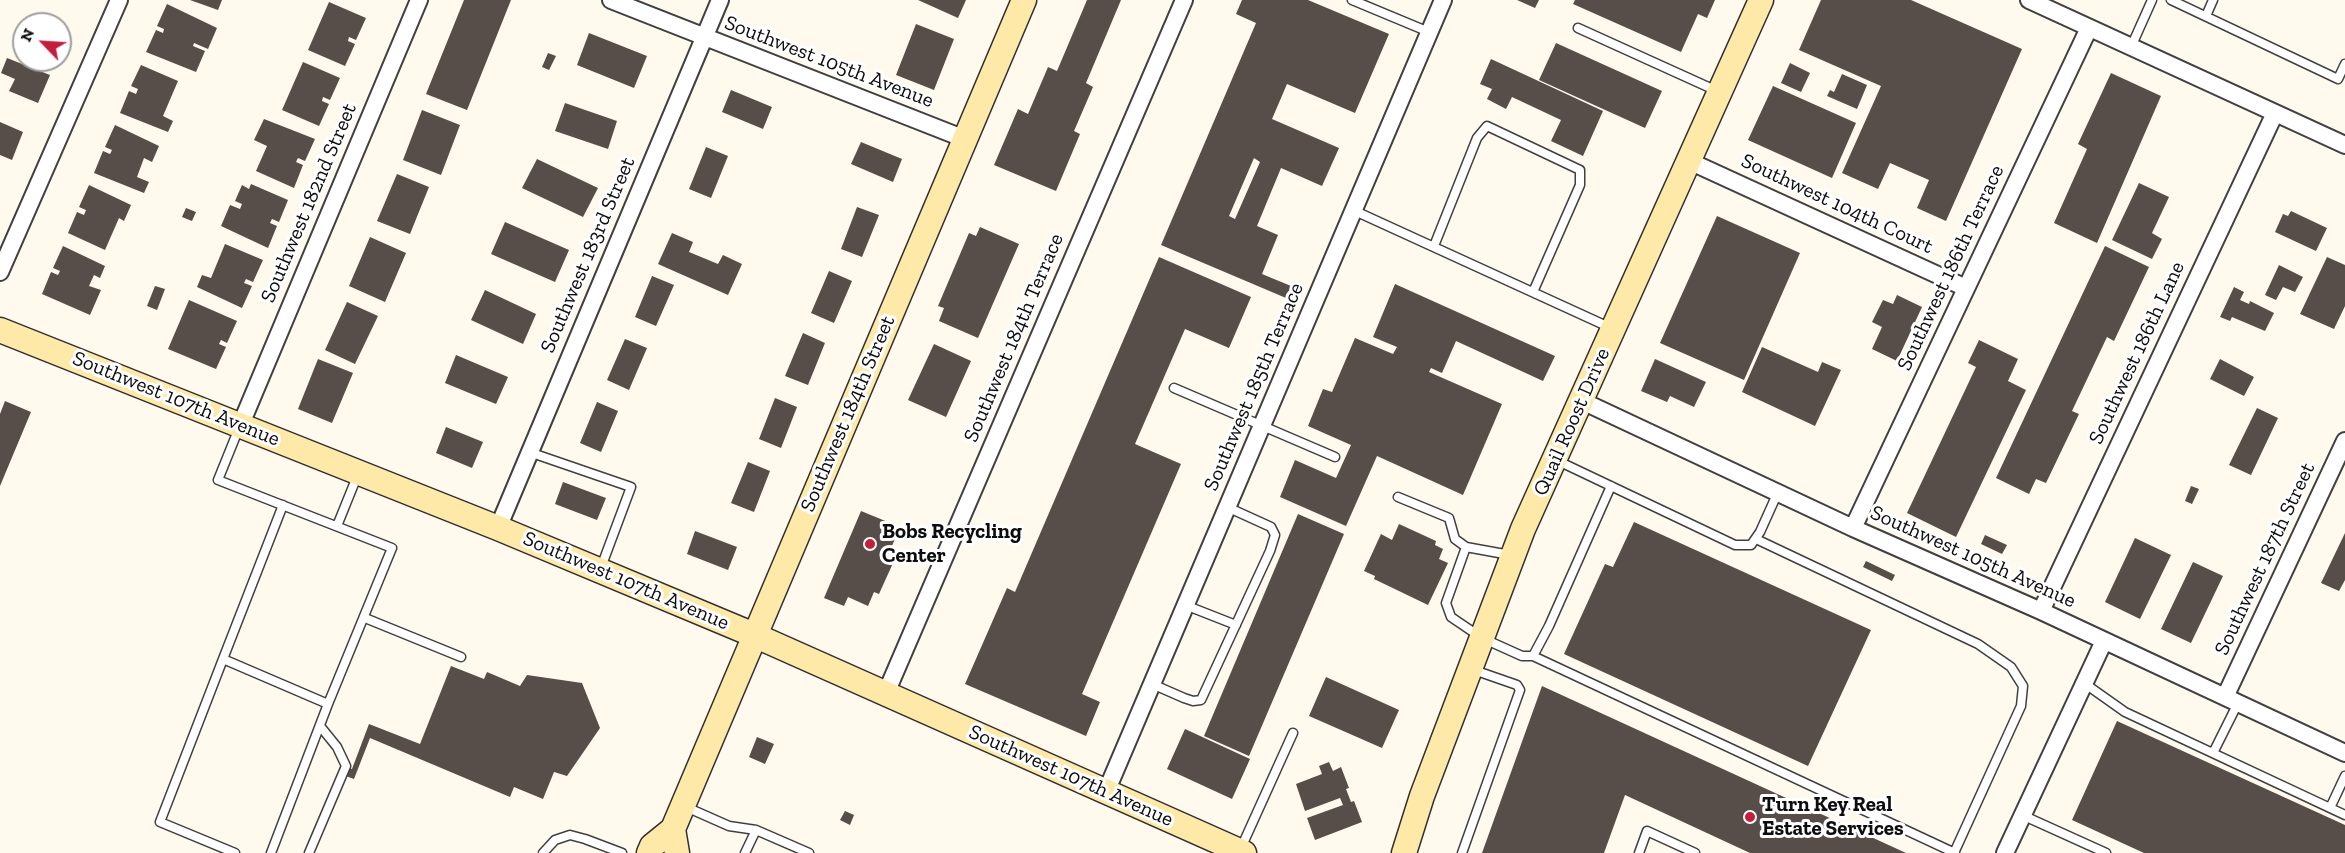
<!DOCTYPE html>
<style>
body{margin:0}
#map{position:relative;width:2345px;height:853px;overflow:hidden;background:#fff9ee;font-family:"Zilla Slab",serif}
canvas{display:block}
.north{position:absolute;left:12px;top:12px;width:60px;height:60px;box-sizing:border-box;background:#fff;border:2px solid #9e9e9e;border-radius:50%;rotate:295deg;font-size:16px;font-weight:700;line-height:24px;text-align:center;color:#0d0d0d}
.north::after{content:'';display:block;margin:auto;width:21px;height:27px;background:#c51e3d;clip-path:polygon(50% 0,100% 100%,50% 72%,0 100%)}
</style>
<div id="map">
<canvas width="2345" height="853"></canvas>
<div class="north">N</div>
</div>
<script>
const c = document.querySelector('canvas').getContext('2d');
c.lineJoin = 'round';
function fillPath(path, color) { c.fillStyle = color; c.fill(path, 'evenodd'); }
const toPath = rows => new Path2D(rows.map(r => 'M' + r).join(''));
function trace(path, color, width, dash) { c.strokeStyle = color; c.lineWidth = width; c.lineCap = dash ? 'butt' : 'round'; c.setLineDash(dash || []); c.stroke(path); }
function write(font, color, halo, rows, align = 'center') {
  c.font = font + ' "Zilla Slab",serif'; c.lineWidth = 6; c.setLineDash([]); c.textBaseline = 'middle'; c.strokeStyle = halo; c.fillStyle = color; for (const [text, x, y, turn = 0] of rows) {
    c.save(); c.translate(x, y); c.rotate((+turn || 0) * Math.PI / 180); c.textAlign = isNaN(turn) ? turn : align; if (halo) c.strokeText(text, 0, 0); c.fillText(text, 0, 0); c.restore();
  }
}
const building = toPath([
 [190,0,222,0,218,10],
 [464,0,511,0,467,110,426,94],
 [918,0,966,0,958,18],
 [1087,0,1121,0,1086,83,1093,87,1074,131,1080,134,1056,191,994,165,1018,109,1028,114,1048,67,1057,71],
 [1242,0,1308,0,1389,34,1355,113,1287,84,1272,119,1339,148,1322,186,1281,168,1257,226,1278,235,1262,274,1291,286,1286,298,1161,245,1256,23,1236,14],
 [1254,158,1260,162,1235,219,1229,216],
 [1517,0,1539,0,1535,8],
 [1575,0,1715,0,1707,18,1698,14,1681,52,1573,4],
 [1821,0,1911,0,2022,49,1946,221,1917,208,1929,180,1890,163,1878,189,1842,173,1881,86,1799,50],
 [329,2,366,18,356,40,349,37,348,41,355,44,345,66,308,50],
 [167,4,217,28,208,49,194,43,193,46,205,51,196,72,146,52,156,30,163,33,164,29,157,26],
 [916,24,954,39,934,90,896,75],
 [589,33,647,56,634,88,577,65],
 [1556,43,1662,91,1645,128,1539,80],
 [548,53,556,56,549,70,542,67],
 [7,58,50,75,38,103,9,91,15,79,1,73],
 [1491,59,1603,111,1583,156,1551,141,1561,120,1512,97,1506,109,1487,99,1492,89,1480,84],
 [303,62,340,78,330,100,323,97,322,101,329,104,319,126,282,110],
 [1790,63,1810,73,1801,92,1781,83],
 [141,65,178,81,163,116,173,121,168,132,120,113,129,91,136,94,138,89,131,86],
 [2111,73,2161,96,2097,243,2054,223,2087,149,2078,144],
 [1842,74,1867,85,1857,109,1827,96,1830,90,1834,92],
 [1773,86,1856,123,1832,178,1748,140],
 [731,90,772,107,763,129,722,112],
 [565,103,617,121,608,149,555,131],
 [422,110,460,125,441,175,403,160],
 [264,119,315,139,305,161,298,158,296,162,303,165,294,188,256,171,267,146,254,140],
 [0,122,23,132,12,160,0,155],
 [115,125,159,146,152,162,144,158,137,177,149,182,144,193,94,173,103,151,110,154,112,150,105,147],
 [861,142,902,159,893,182,851,164],
 [706,147,728,156,711,198,689,189],
 [537,159,598,188,583,217,522,188],
 [397,174,429,187,410,234,377,221],
 [2139,183,2169,197,2152,233,2162,239,2152,259,2112,240],
 [251,184,288,200,279,222,272,219,270,223,277,226,268,248,221,226,230,205,240,209,242,204,235,201,242,185,249,189],
 [89,185,131,205,124,221,119,218,105,250,68,233,77,212,84,215,86,210,79,207],
 [857,207,879,215,862,257,841,249],
 [186,208,196,212,192,221,182,217],
 [2291,211,2327,228,2316,251,2275,232,2283,214,2288,216],
 [1717,216,1800,253,1744,380,1660,343],
 [505,222,569,250,555,282,491,254],
 [980,227,1019,244,978,338,939,321,944,308,938,306,969,233,976,236],
 [672,233,693,242,689,252,718,264,723,255,742,264,728,295,658,264],
 [370,237,406,253,385,302,349,286],
 [225,244,263,260,253,282,246,279,244,283,252,286,242,308,197,287,202,275,211,278],
 [63,246,105,266,100,278,94,275,89,286,101,290,90,315,42,294,51,272,58,275,60,271,53,268],
 [2105,246,2149,267,2114,341,2107,337,2072,411,2079,414,2046,483,2036,479,2029,494,1996,478],
 [1159,257,1251,297,1229,348,1185,329,1135,444,1181,464,1082,694,1100,702,1086,736,965,684,1007,588,1015,592],
 [2327,257,2345,265,2345,306,2334,329,2300,314],
 [2279,265,2303,277,2295,292,2283,287,2276,300,2265,295],
 [829,271,852,281,834,323,811,313],
 [652,276,674,285,656,326,635,317],
 [1395,284,1555,356,1543,381,1456,341,1442,373,1431,368,1429,372,1502,404,1463,495,1377,456,1346,526,1280,497,1295,460,1336,478,1351,445,1308,426,1323,389,1332,392,1355,338,1393,354,1397,347,1373,337],
 [155,286,165,289,157,310,147,306],
 [2234,287,2244,292,2240,300,2249,304,2250,301,2274,313,2265,331,2232,317,2230,321,2220,317],
 [485,290,536,314,523,344,471,320],
 [1897,295,1922,307,1897,361,1872,349,1882,327,1872,322,1883,300,1893,304],
 [189,300,237,321,227,343,221,340,219,344,226,347,216,369,168,349],
 [347,302,378,316,355,364,325,350],
 [803,333,825,343,808,385,785,376],
 [625,339,647,348,629,390,607,380],
 [1979,340,2018,359,2008,381,2026,390,1956,537,1907,513,1976,367,1968,363],
 [934,344,971,361,946,417,908,400],
 [1762,347,1818,372,1822,362,1841,370,1815,426,1742,392],
 [456,355,508,377,496,404,445,383],
 [318,359,353,373,332,423,298,409],
 [1655,359,1706,382,1694,407,1670,396,1667,402,1641,391],
 [2220,359,2254,377,2244,396,2210,379],
 [775,398,797,407,781,448,759,439],
 [5,401,31,412,0,486,0,414],
 [597,402,618,411,601,452,580,443],
 [2257,408,2278,418,2251,475,2229,465],
 [446,427,483,442,472,468,436,453],
 [748,462,770,471,754,512,731,503],
 [563,482,606,498,597,520,555,504],
 [2191,486,2199,489,2192,504,2185,501],
 [861,511,900,527,886,560,893,563,879,594,874,592,868,606,848,597,844,606,824,598],
 [1298,514,1344,534,1249,756,1204,736],
 [1634,522,1871,630,1808,766,1564,654,1605,564,1613,567],
 [1399,524,1436,541,1435,545,1443,549,1439,559,1448,563,1428,605,1374,579,1375,576,1364,571,1381,534,1392,540],
 [695,531,737,547,728,570,687,554],
 [2345,533,2345,580,2339,591,2321,583],
 [1985,535,2007,545,2002,554,1981,544],
 [2135,538,2171,555,2140,619,2105,602],
 [1866,561,1895,575,1892,581,1863,567],
 [2193,562,2223,576,2191,643,2161,629],
 [451,666,484,679,487,672,520,686,527,675,582,683,600,728,567,776,554,772,543,799,514,787,510,797,370,738,354,779,343,775,346,767,352,769,369,724,420,744],
 [1326,677,1399,710,1382,748,1309,716],
 [1542,686,1906,853,1750,853,1625,795,1604,853,1482,853],
 [2117,721,2345,825,2345,853,2144,853,2072,820],
 [1185,729,1250,759,1232,799,1167,769],
 [757,737,774,744,765,764,749,757],
 [1329,762,1333,771,1341,767,1349,788,1346,789,1351,802,1354,801,1362,822,1315,840,1307,818,1343,805,1340,798,1305,811,1296,784,1322,774,1319,766],
 [845,811,854,815,850,825,840,820]
]);
const lane = toPath([
 [1352,0,1429,32],
 [2171,0,2338,79,2345,64],
 [2206,16,2213,0],
 [1578,28,1717,91],
 [2131,47,2152,0],
 [1355,211,1611,328],
 [1434,246,1477,138,1487,126,1580,170,1580,185,1533,292],
 [1174,388,1335,457],
 [239,428,218,480,392,548,328,704],
 [529,452,631,487,600,570],
 [1556,460,1735,545,1751,545,1760,532,1778,492],
 [1398,497,1449,518,1455,539,1466,547,1510,555],
 [337,526,358,474],
 [1756,539,1978,644,2011,667,2023,686,2021,706,1954,853],
 [1466,547,1446,603,1451,617,1482,638,1522,656,1533,656,1549,626,1611,486],
 [1185,605,1236,625],
 [365,618,461,657],
 [1533,656,1955,853],
 [223,659,283,505],
 [2084,683,2125,712,2345,815],
 [1152,684,1184,698,1193,701,1201,700,1270,551,1275,535,1271,527,1227,507],
 [2213,753,2238,703],
 [686,807,729,826,756,830,809,853],
 [2330,808,2345,776],
 [2022,815,2106,853],
 [1241,848,1293,733],
 [235,853,160,822,223,659,328,704,271,853],
 [309,853,346,766,337,747,320,726],
 [543,853,555,840,570,835,585,839,622,853],
 [745,853,756,830],
 [1462,853,1520,690,1517,685,1471,669],
 [1639,853,1647,831,1695,853]
]);
const street = toPath([
 [611,0,965,139],
 [2029,0,2345,145],
 [1689,161,1966,288],
 [0,272,119,0],
 [1582,401,1853,528,2041,611,2345,753],
 [241,424,419,0],
 [498,528,720,0],
 [1853,528,2089,28],
 [2041,611,2275,113],
 [886,693,1184,0],
 [2225,697,2345,441],
 [1106,792,1443,0],
 [2005,853,2104,641]
]);
const secondary = toPath([
 [0,330,498,528,754,635,1244,853],
 [673,829,677,853],
 [649,853,652,846,673,829,1024,0],
 [1404,853,1422,796,1523,529,1761,0]
]);
const markers = [
 [870,544,6,"#c51e3d"],
 [1750,817,6,"#c51e3d"]
];
const streetNames = [
 ["Southwest 105th Avenue",829,62,21],
 ["Southwest 182nd Street",309,203,-67],
 ["Southwest 104th Court",1837,204,25],
 ["Southwest 183rd Street",588,255,-67],
 ["Southwest 186th Terrace",1951,268,-65],
 ["Southwest 184th Terrace",1014,338,-67],
 ["Southwest 186th Lane",2137,353,-65],
 ["Southwest 185th Terrace",1254,387,-67],
 ["Southwest 107th Avenue",176,399,22],
 ["Southwest 184th Street",848,414,-67],
 ["Quail Roost Drive",1572,422,-66],
 ["Southwest 105th Avenue",1973,557,24],
 ["Southwest 187th Street",2265,559,-65],
 ["Southwest 107th Avenue",626,581,23],
 ["Southwest 107th Avenue",1071,776,24]
];
const poiNames = [
 ["Bobs Recycling",882,532],
 ["Center",882,556],
 ["Turn Key Real",1762,805],
 ["Estate Services",1762,829]
];
fillPath(building, '#574d49');
trace(lane, '#404040', 11);
trace(street, '#404040', 20);
trace(secondary, '#2f2f2f', 27);
trace(lane, '#fff', 8);
trace(street, '#fff', 16);
trace(secondary, '#ffe9a9', 24);
for (const [x, y, r, color] of markers) { const dot = new Path2D(); dot.arc(x, y, r, 0, 2 * Math.PI); c.fillStyle = color; c.fill(dot); trace(dot, '#fff', 2); }
write('21px', '#0d0d0d', '#fff', streetNames);
write('bold 21px', '#0d0d0d', '#fff', poiNames, 'left');
</script>
